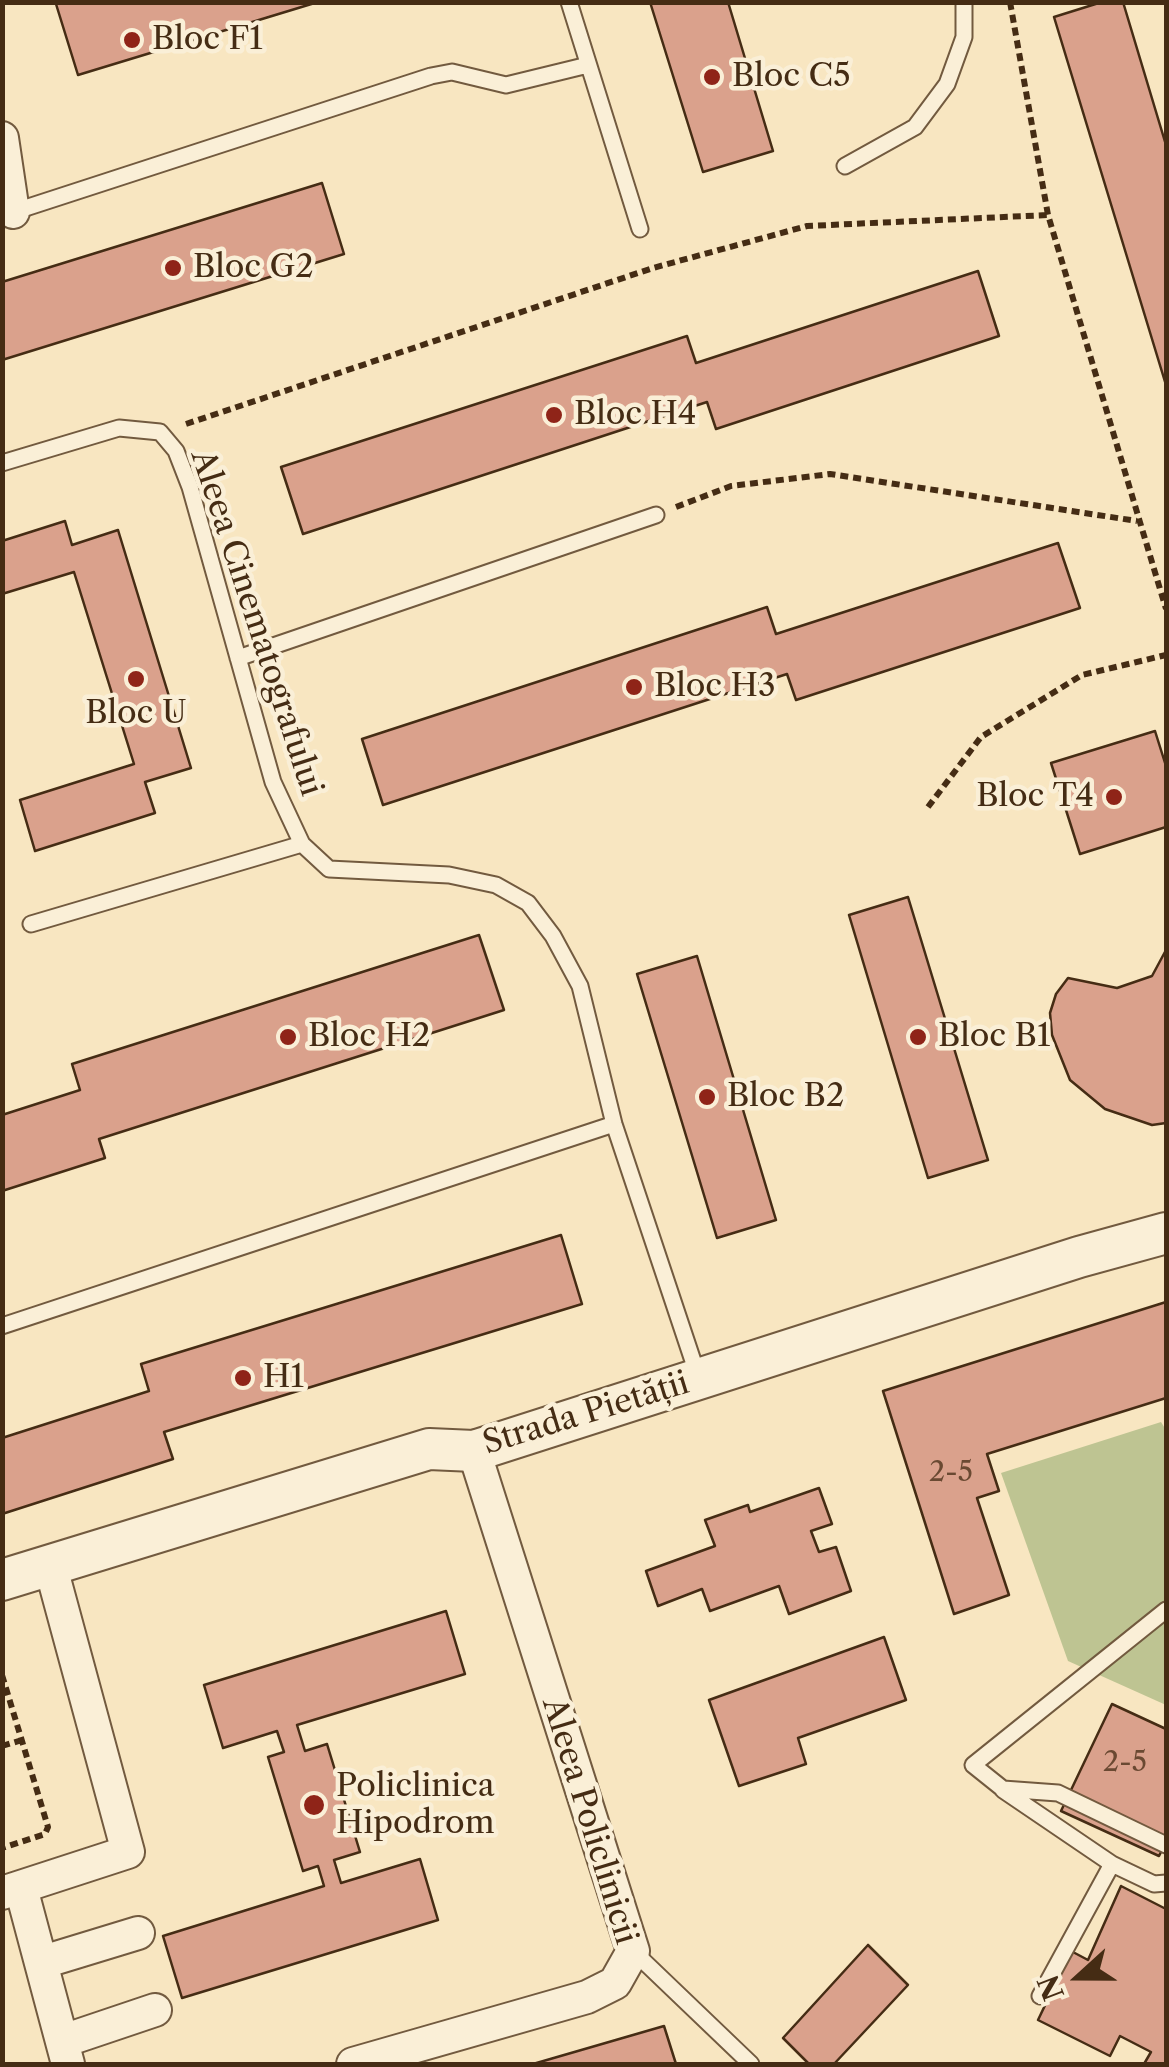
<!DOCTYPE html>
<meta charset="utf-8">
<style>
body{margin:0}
#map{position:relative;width:1169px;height:2067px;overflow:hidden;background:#f8e6c1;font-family:"Libre Caslon Text",serif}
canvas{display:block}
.frame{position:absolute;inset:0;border:5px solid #452c14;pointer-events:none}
.north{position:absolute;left:1029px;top:1927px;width:100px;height:100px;-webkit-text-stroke:8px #faefd7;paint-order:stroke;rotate:249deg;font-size:28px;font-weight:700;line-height:40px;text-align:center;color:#452c14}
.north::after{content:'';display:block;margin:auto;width:35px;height:45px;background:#452c14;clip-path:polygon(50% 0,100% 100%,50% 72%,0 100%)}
</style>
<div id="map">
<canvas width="1169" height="2067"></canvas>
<div class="frame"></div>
<div class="north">N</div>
</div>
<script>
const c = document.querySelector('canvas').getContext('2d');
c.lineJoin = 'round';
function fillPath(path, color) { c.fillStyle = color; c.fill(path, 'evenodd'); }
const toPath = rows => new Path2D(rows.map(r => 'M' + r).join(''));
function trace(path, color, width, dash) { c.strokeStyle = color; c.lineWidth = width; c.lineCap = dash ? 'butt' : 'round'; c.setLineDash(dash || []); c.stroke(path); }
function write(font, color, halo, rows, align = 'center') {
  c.font = font + ' "Libre Caslon Text",serif'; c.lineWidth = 9; c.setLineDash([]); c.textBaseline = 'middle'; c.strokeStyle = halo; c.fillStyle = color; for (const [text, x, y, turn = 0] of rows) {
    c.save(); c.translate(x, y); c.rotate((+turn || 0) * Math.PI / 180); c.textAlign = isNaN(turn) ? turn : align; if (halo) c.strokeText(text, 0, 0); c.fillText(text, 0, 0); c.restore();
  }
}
const green = toPath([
 [1161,1422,1166,1430,1166,1705,1068,1661,1001,1473]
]);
const building = toPath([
 [62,2,318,2,78,75,56,4,62,2],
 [650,2,728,2,773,151,703,172,650,2],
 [1102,2,1123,2,1166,145,1166,385,1054,17,1102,2],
 [322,183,344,254,2,360,2,282,322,183],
 [978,271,999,336,716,429,707,402,303,534,281,467,687,336,696,363,978,271],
 [65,521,72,545,118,530,191,768,145,782,155,813,35,851,20,800,134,764,74,572,2,594,2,541,65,521],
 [1058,543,1080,608,796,700,787,674,383,805,362,739,767,607,776,634,1058,543],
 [1155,731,1166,766,1166,827,1080,854,1051,763,1155,731],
 [908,897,988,1160,928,1178,849,915,908,897],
 [479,935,504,1010,99,1139,105,1158,2,1191,2,1115,80,1090,72,1064,479,935],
 [1166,950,1166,1123,1152,1125,1105,1109,1070,1080,1052,1035,1050,1013,1056,994,1068,978,1117,988,1152,976,1166,950],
 [697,956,776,1220,717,1238,637,974,697,956],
 [561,1235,582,1304,164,1432,173,1459,2,1514,2,1438,149,1391,141,1364,561,1235],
 [1166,1302,1166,1398,987,1454,999,1491,977,1498,1009,1595,954,1614,883,1391,1166,1302],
 [819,1488,832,1524,811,1531,819,1552,836,1547,851,1591,789,1614,779,1586,710,1611,702,1589,658,1606,646,1571,715,1546,705,1520,748,1505,750,1512,819,1488],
 [446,1611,465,1674,297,1725,305,1751,327,1744,360,1852,334,1860,341,1883,420,1859,438,1920,182,1998,163,1936,324,1886,318,1866,303,1871,268,1757,284,1752,277,1731,223,1748,204,1685,446,1611],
 [884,1637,906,1700,798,1738,806,1764,739,1786,709,1700,884,1637],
 [1112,1704,1166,1729,1166,1842,1159,1856,1061,1811,1112,1704],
 [1121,1886,1166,1909,1166,2064,1144,2064,1151,2052,1120,2036,1110,2056,1038,2020,1071,1951,1088,1960,1121,1886],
 [868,1945,908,1985,834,2064,809,2064,783,2038,868,1945],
 [664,2026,676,2064,533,2064,664,2026]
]);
const path = toPath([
 [1010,2,1048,215,1166,609],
 [186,424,653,268,807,226,1048,215],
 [676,507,731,486,830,474,1137,521],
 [928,807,981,737,1082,675,1166,655],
 [2,1675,48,1827,45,1834,2,1848],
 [2,1746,22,1740]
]);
const service = toPath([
 [569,2,640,229],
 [845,166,915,127,947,84,964,37,964,2],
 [13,212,431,76,452,72,506,85,588,65],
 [2,463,119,428,160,432,176,451,190,487,273,782,302,844,329,869,449,875,496,885,528,903,553,936,580,986,614,1124,699,1379],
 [238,658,656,515],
 [31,924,302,844],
 [2,1326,614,1124],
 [1166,1610,973,1765,1003,1789,1058,1793,1166,1845],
 [1003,1790,1112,1864,1154,1884,1166,1883],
 [633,1951,751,2064],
 [1040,1996,1112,1864]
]);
const minor = toPath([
 [2,138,13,212],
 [21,1888,68,2064],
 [2,1893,128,1852,50,1564],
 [43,1962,138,1933],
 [63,2041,155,2010],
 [353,2064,587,1997,615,1983,633,1951,474,1451]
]);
const tertiary = toPath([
 [2,1580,429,1449,474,1451,1079,1257,1166,1233]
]);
const markers = [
 [132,40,10,"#8f2418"],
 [712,77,10,"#8f2418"],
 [173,268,10,"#8f2418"],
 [554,415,10,"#8f2418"],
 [136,679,10,"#8f2418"],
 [634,687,10,"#8f2418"],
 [1114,797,10,"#8f2418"],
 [288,1037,10,"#8f2418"],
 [918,1037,10,"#8f2418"],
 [707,1097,10,"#8f2418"],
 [243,1378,10,"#8f2418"],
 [314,1805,12,"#8f2418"]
];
const numberNames = [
 ["2-5",951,1473],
 ["2-5",1125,1763]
];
const poiNames = [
 ["Bloc F1",152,40],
 ["Bloc C5",732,77],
 ["Bloc G2",193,268],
 ["Bloc H4",574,415],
 ["Bloc H3",654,687],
 ["Bloc U",136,714,"center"],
 ["Bloc T4",1094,797,"right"],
 ["Bloc H2",308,1037],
 ["Bloc B1",938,1037],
 ["Bloc B2",727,1097],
 ["H1",263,1378],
 ["Policlinica",336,1787],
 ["Hipodrom",336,1824]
];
const streetNames = [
 ["Aleea Cinematografului",256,623,72],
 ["Strada Pietății",586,1414,-17],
 ["Aleea Policlinicii",589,1821,73]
];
fillPath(green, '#bec492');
fillPath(building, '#daa18c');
trace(building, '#452c14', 2.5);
trace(service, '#725a3f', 19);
trace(minor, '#725a3f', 36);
trace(tertiary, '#725a3f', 44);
trace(path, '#452c14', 6, [8, 5]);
trace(service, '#faefd7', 15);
trace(minor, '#faefd7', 32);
trace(tertiary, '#faefd7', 40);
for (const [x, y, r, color] of markers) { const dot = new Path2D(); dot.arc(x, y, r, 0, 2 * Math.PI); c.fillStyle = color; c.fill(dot); trace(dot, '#faefd7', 4); }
write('28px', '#6a4932', null, numberNames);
write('32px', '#452c14', '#faefd7', poiNames, 'left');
write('32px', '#452c14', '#faefd7', streetNames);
</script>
